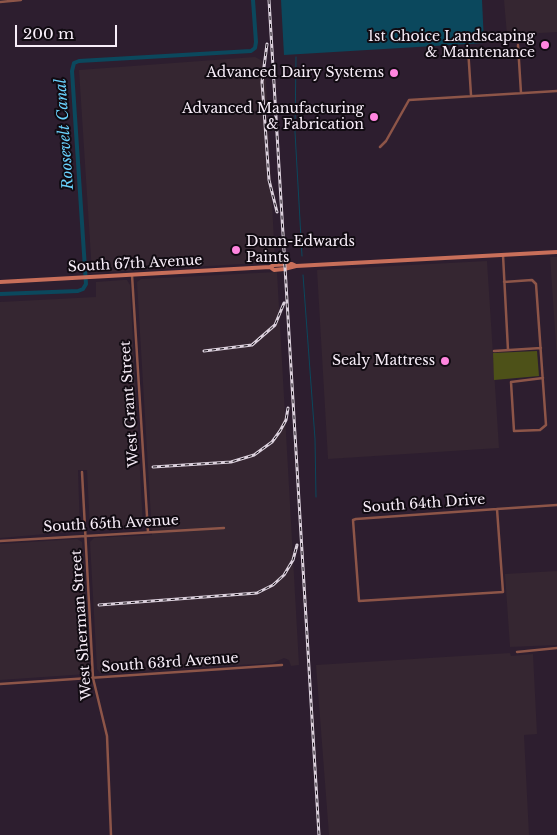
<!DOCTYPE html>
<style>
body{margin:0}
#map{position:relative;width:557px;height:835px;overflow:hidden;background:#2d1e2f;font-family:"Libre Baskerville",serif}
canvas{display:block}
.scale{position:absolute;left:15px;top:25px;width:102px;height:22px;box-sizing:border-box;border:2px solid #f8eef9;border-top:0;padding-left:6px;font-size:15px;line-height:18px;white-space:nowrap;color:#f8eef9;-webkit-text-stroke:4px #110b12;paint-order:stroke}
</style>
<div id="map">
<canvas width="557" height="835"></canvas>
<div class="scale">200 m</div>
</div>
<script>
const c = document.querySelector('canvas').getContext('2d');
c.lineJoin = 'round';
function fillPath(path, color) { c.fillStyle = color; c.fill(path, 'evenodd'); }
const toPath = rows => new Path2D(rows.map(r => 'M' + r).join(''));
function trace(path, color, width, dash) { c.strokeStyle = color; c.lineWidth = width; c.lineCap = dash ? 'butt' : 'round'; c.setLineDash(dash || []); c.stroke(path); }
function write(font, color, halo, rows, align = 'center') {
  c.font = font + ' "Libre Baskerville",serif'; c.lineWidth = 4; c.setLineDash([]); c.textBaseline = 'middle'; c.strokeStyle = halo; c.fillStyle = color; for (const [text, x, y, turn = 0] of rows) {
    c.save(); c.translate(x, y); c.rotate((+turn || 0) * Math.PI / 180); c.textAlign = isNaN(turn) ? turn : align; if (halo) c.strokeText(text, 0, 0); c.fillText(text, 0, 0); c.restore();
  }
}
const industrial = toPath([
 [504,0,557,0,557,32,507,35],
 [255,57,265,62,275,262,92,273,79,70],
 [550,257,557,257,557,359],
 [487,261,499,448,328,459,317,270],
 [277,272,299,665,291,666,289,660,284,658,273,663,100,673,97,669,90,542,94,538,152,535,137,282,141,279],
 [123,280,127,280,130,285,143,527,90,531,87,470,78,470,80,531,0,538,0,302,96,297,96,282],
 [77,539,82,542,89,672,87,674,0,680,0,544],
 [557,571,557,645,510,647,505,574],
 [510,653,511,656,533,654,537,734,524,735,529,835,329,835,316,665]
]);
const green = toPath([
 [537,351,539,376,494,380,493,353]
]);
const water = toPath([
 [281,0,482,0,484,43,284,55]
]);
const stream = toPath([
 [296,57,295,132,302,256],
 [303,275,315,439,316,497]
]);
const canal = toPath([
 [0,294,78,291,83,289,86,284,72,71,74,63,79,61,251,51,255,48,256,42,253,0]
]);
const street = toPath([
 [0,2,21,0],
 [518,45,521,93],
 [468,48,471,95],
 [380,147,386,141,409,100,557,91],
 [503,255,508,350],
 [132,275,148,532],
 [504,282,532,280,536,284,546,425,540,430,514,431,511,382,543,378],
 [494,351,541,348],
 [82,472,93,678,107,736,111,835],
 [497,509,503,592,359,601,353,520,356,519,497,509,557,505],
 [0,541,224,528],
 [517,652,557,648],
 [0,684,282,665]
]);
const secondary = toPath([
 [270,267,274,265,292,264,296,266],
 [0,282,270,267,274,270,284,269,296,266,557,252]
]);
const rail = toPath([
 [269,0,319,835],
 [267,44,262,82,269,180,277,212],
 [204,351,252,345,275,325,284,303],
 [153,467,231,462,254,455,272,442,280,431,286,420,288,408],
 [99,605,257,593,273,585,284,575,293,560,297,545]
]);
const markers = [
 [545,45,5,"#ff85df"],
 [394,73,5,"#ff85df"],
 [374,117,5,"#ff85df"],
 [236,250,5,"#ff85df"],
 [445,361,5,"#ff85df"]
];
const poiNames = [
 ["1st Choice Landscaping",535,37],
 ["& Maintenance",535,53],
 ["Advanced Dairy Systems",384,73],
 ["Advanced Manufacturing",364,109],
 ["& Fabrication",364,125],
 ["Dunn-Edwards",246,242,"left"],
 ["Paints",246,258,"left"],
 ["Sealy Mattress",435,361]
];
const streetNames = [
 ["South 67th Avenue",135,264,-3],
 ["West Grant Street",130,404,-94],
 ["South 64th Drive",424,504,-4],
 ["South 65th Avenue",111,524,-3],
 ["West Sherman Street",82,625,-94],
 ["South 63rd Avenue",170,663,-4]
];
const waterNames = [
 ["Roosevelt Canal",65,134,-94]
];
fillPath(industrial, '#352631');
fillPath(green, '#4d5118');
fillPath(water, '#0b485d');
trace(stream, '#0b485d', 1);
trace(canal, '#0b485d', 4);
trace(street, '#8d5548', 2.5);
trace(secondary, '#c86f5a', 4);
trace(rail, '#dbd0dc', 3);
trace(rail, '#110b12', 1, [4]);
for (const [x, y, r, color] of markers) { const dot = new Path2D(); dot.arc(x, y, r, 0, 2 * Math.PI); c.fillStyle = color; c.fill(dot); trace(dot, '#110b12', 2); }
write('14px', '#f8eef9', '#110b12', poiNames, 'right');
write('14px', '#f8eef9', '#110b12', streetNames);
write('italic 15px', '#69d1fc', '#110b12', waterNames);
</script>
